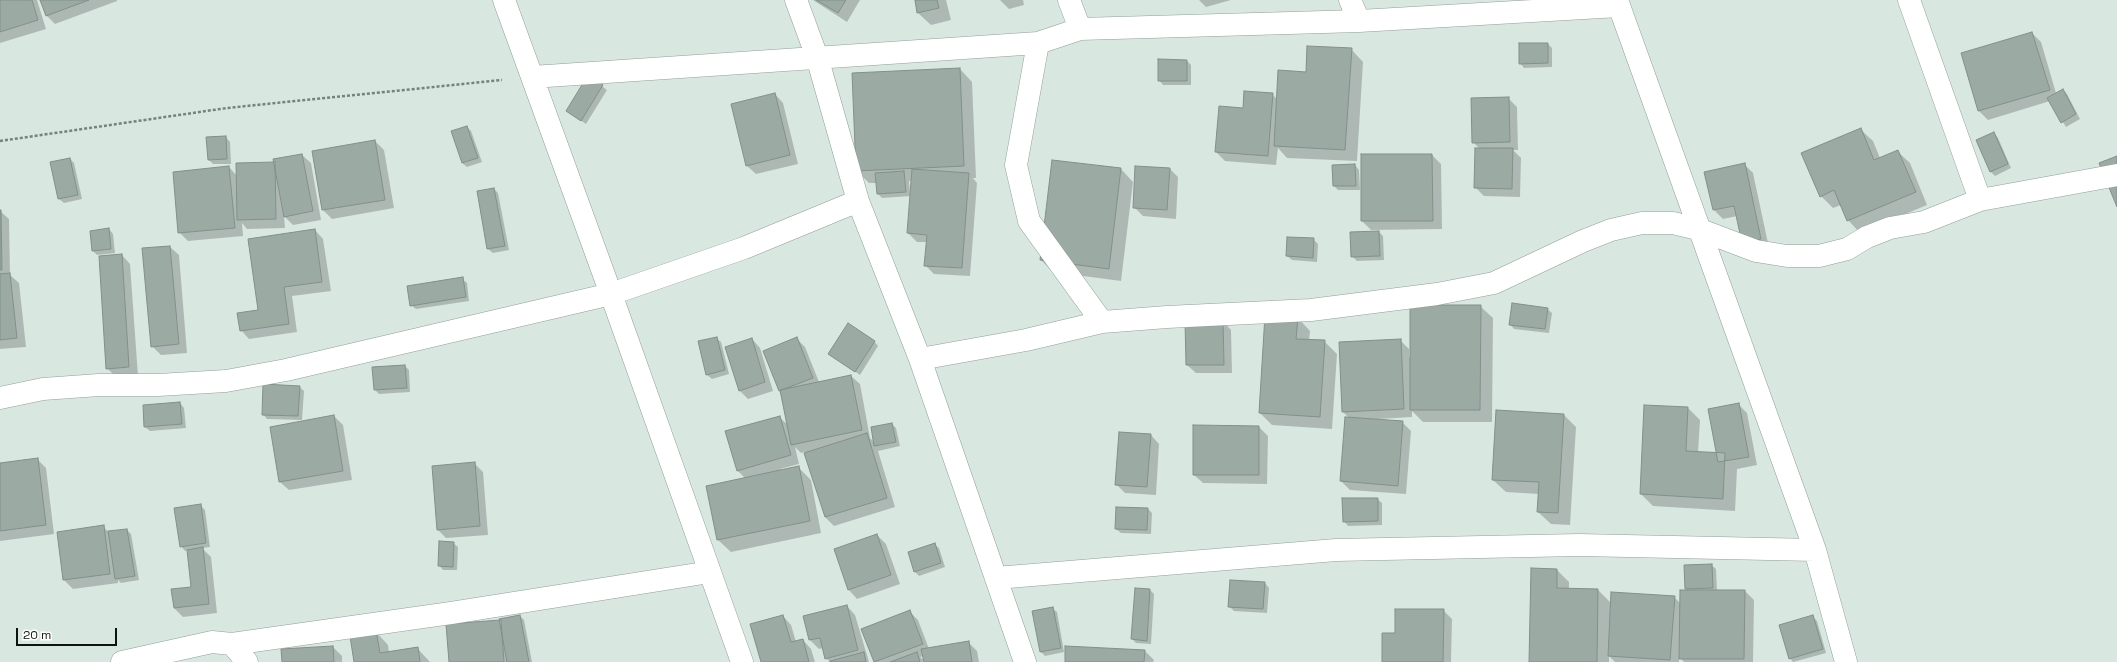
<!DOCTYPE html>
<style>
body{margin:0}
#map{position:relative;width:2117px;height:662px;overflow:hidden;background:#d9e7e1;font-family:"Space Grotesk",sans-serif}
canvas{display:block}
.scale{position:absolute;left:16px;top:628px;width:101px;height:18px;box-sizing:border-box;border:2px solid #0e1311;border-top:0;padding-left:5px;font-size:12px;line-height:14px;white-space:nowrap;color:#0e1311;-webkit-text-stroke:3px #fff;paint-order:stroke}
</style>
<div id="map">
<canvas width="2117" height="662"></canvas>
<div class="scale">20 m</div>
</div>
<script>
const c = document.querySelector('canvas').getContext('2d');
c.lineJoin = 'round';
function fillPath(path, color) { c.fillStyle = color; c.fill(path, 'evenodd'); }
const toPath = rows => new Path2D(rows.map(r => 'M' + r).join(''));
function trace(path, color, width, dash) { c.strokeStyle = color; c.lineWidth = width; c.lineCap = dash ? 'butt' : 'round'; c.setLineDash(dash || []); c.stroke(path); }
const shadow = toPath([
 [0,0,37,0,46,29,0,43],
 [41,0,117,0,117,1,55,24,46,15],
 [813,0,860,0,847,22],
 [916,0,946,0,951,20,931,25,918,13],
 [1000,0,1023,0,1024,5,1009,9],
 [1199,0,1231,0,1206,7],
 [2032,33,2041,42,2056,93,2063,90,2067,94,2080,119,2066,127,2050,101,1988,120,1979,111],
 [1548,44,1552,48,1552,67,1524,68,1520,63],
 [1351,49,1363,62,1357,161,1287,158,1278,148,1276,165,1225,161,1216,152,1243,109,1272,94,1278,100,1307,73],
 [1187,61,1191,65,1191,85,1163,85,1159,80],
 [960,69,972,82,976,178,973,178,977,183,970,276,934,274,925,265,927,242,917,242,908,233,911,196,882,198,878,194,877,183,869,183,857,171],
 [909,181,912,181,911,193,910,193],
 [588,76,607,90,586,124,567,111],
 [775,94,783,103,798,164,756,174,747,166],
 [1508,98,1517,107,1518,150,1513,150,1521,158,1520,197,1484,196,1475,187,1480,149,1473,142],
 [467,127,471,131,482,162,467,167,462,163],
 [1860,129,1873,141,1880,158,1897,151,1910,163,1927,205,1860,233,1848,220,1841,205,1833,208,1821,196],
 [1994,133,1998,138,2011,168,1995,176,1990,171],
 [226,137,230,142,231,164,213,164,209,160],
 [375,141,384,150,394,208,332,219,323,210],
 [302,155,311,163,321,220,293,225,284,216,285,228,247,229,242,223,243,236,188,241,179,232,229,167,237,176],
 [1362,155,1432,155,1441,164,1442,229,1371,230,1362,221],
 [70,159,74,163,82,199,64,203,59,199],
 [1744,164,1753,173,1769,248,1752,251,1737,216,1723,219,1714,210],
 [1355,165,1359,170,1360,190,1338,190,1334,186],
 [1121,169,1133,182,1121,281,1053,272,1041,260],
 [1170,169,1178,177,1176,219,1143,216,1134,207],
 [494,189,498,193,509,250,493,253,488,249],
 [0,211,9,219,10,275,19,283,26,347,0,349],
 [109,229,113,234,115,253,97,255,93,251],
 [315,230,323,239,331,291,292,296,297,332,249,339,241,330,259,311],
 [1379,232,1383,236,1384,260,1357,261,1352,256,1351,233],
 [1313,239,1318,244,1317,262,1292,260,1287,256],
 [170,247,179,255,187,353,161,355,152,346],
 [122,255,130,264,138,376,116,377,107,368],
 [462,279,467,283,469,301,416,309,411,305],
 [1480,306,1493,318,1492,422,1423,422,1412,411,1412,417,1378,419,1402,422,1411,431,1406,494,1350,490,1341,481,1349,418,1343,412,1400,340,1409,349,1409,357,1411,357],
 [1547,309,1552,313,1549,333,1514,329,1510,324],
 [1298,318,1310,331,1309,340,1324,341,1337,354,1332,429,1272,425,1260,413],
 [1223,321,1231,330,1232,373,1196,373,1187,365],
 [716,338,721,342,729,374,712,379,707,375,699,342],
 [752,339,760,348,773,391,748,399,739,390],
 [797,339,805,347,819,382,851,376,860,384,870,438,874,442,892,424,896,428,900,446,878,451,895,507,834,526,825,517,805,452,801,453,795,447,799,464,780,469,781,471,798,467,811,480,821,533,731,552,718,540,707,486,745,478,738,471,779,417,788,425,780,391,765,352],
 [874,341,878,346,860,375,830,354],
 [405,366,409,370,410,392,379,394,375,390],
 [299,387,304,391,302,420,267,419,263,414],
 [180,403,184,408,186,428,150,431,145,427],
 [1738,404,1747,413,1757,465,1737,469,1735,511,1653,506,1641,494,1688,408,1700,420,1698,453,1717,454],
 [1564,415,1576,427,1570,525,1551,524,1538,512,1539,494,1506,492,1493,480],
 [334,416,343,425,352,480,289,490,280,482],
 [1259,427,1268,436,1267,484,1203,483,1194,475],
 [1151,435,1159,444,1156,495,1125,493,1116,484],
 [37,459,46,468,54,534,0,541,0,464],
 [474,463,483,472,488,535,446,538,438,530],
 [1377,499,1382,503,1382,525,1348,526,1344,521],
 [200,505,205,510,210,547,202,548,211,557,217,613,183,617,174,608,193,588,188,550,185,551,181,546],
 [1148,509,1152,513,1151,534,1121,533,1116,529],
 [103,527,109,532,127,530,131,534,139,580,121,583,118,580,118,583,73,589,64,580],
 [877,535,886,544,900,584,857,599,849,590,835,550],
 [453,543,458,547,457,570,443,570,439,565],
 [934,544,939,548,945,567,919,576,915,572],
 [1711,565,1716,569,1717,591,1745,591,1754,600,1753,662,1684,662,1679,657,1679,662,1615,662,1609,656,1609,662,1530,662,1557,570,1569,582,1569,590,1598,590,1612,604,1674,597,1681,604,1688,591,1686,589],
 [1265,583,1269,588,1267,613,1234,611,1229,606],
 [1136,589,1150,590,1154,594,1151,644,1136,643,1132,639],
 [847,606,855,615,869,662,830,662,826,658,823,648,819,649,810,640,804,616],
 [1052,608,1057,612,1064,652,1045,656,1041,652],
 [1443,610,1452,619,1451,662,1383,662,1396,633],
 [909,611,918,620,929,649,968,642,977,651,979,662,875,662,862,629],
 [924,656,925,661,920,657],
 [520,616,524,620,532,662,450,662,500,621],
 [783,616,791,625,796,642,803,640,811,649,815,662,762,662],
 [1812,616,1817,621,1826,653,1793,662,1790,658],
 [376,632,388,645,389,653,417,648,430,662,355,662],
 [333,647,342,656,342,662,283,662],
 [1145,651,1154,660,1153,662,1066,662]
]);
const building = toPath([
 [0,0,32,0,38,20,0,32,0,0],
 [40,0,89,0,46,16,40,0],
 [816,0,846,0,838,13,816,0],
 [915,0,937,0,939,8,917,13,915,0],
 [2032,32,2050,90,1978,111,1961,53,2032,32],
 [1519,43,1548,43,1548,63,1519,64,1519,43],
 [1307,46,1352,48,1345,150,1274,146,1278,70,1306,72,1307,46],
 [1158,59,1187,60,1187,81,1158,81,1158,59],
 [960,68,964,166,856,171,852,73,960,68],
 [588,75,603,85,581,121,566,111,588,75],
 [2063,89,2076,114,2061,123,2047,98,2063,89],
 [1244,91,1273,93,1268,156,1215,152,1219,106,1243,108,1244,91],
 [775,93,790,155,746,166,731,104,775,93],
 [1509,97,1510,142,1472,143,1471,98,1509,97],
 [467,126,478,158,462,163,451,131,467,126],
 [1861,128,1874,160,1898,150,1916,192,1847,221,1834,190,1820,197,1801,153,1861,128],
 [1994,132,2008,164,1990,172,1976,140,1994,132],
 [226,136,227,159,208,160,206,137,226,136],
 [375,140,385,200,322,210,312,151,375,140],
 [1475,148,1513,148,1512,189,1474,188,1475,148],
 [302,154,313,211,284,217,273,159,302,154],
 [1361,154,1432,154,1433,221,1361,221,1361,154],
 [2117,156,2117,207,2099,163,2117,156],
 [70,158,78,195,58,199,50,162,70,158],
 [1052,160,1121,168,1109,269,1040,260,1052,160],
 [275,162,276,219,237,220,236,163,275,162],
 [1745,163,1761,239,1742,243,1734,206,1713,210,1704,172,1745,163],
 [1355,164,1356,186,1333,186,1332,165,1355,164],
 [229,166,235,228,178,233,173,172,229,166],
 [1135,166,1170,168,1167,210,1133,208,1135,166],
 [912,169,969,173,962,268,924,266,927,235,907,233,912,169],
 [904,171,906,192,877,194,875,173,904,171],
 [494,188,505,246,487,249,477,191,494,188],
 [0,210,1,210,2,270,0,270,0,210],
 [109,228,111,249,92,251,90,231,109,228],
 [315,229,322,282,284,287,289,324,240,331,237,313,258,310,248,239,315,229],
 [1379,231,1380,256,1351,257,1350,232,1379,231],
 [1287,237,1314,238,1313,258,1286,256,1287,237],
 [170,246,179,344,151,347,142,248,170,246],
 [122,254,129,367,106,369,99,256,122,254],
 [10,273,17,338,0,340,0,274,10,273],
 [463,277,466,297,410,306,407,286,463,277],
 [1512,303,1548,308,1545,329,1509,325,1512,303],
 [1410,305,1481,305,1480,410,1410,410,1410,305],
 [1265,315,1298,317,1296,339,1325,340,1320,417,1259,413,1265,315],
 [1223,320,1224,365,1186,365,1185,321,1223,320],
 [848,323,875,341,855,372,828,354,848,323],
 [717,337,725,370,706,375,698,341,717,337],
 [797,337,813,378,779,391,763,351,797,337],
 [752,338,765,382,739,391,725,347,752,338],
 [1401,339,1404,409,1342,412,1339,342,1401,339],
 [405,365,407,388,374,390,372,367,405,365],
 [851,375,862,430,791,445,780,390,851,375],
 [263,384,300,386,298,416,262,415,263,384],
 [180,402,182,424,144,427,143,405,180,402],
 [1739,403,1749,457,1718,462,1708,409,1739,403],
 [1644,405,1688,407,1686,451,1725,453,1723,499,1640,494,1644,405],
 [1496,410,1564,414,1558,513,1537,512,1539,482,1492,480,1496,410],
 [334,415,343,471,279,482,270,427,334,415],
 [780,416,791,455,737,471,725,431,780,416],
 [1345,417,1403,421,1398,486,1340,481,1345,417],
 [892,423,896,442,874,446,871,427,892,423],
 [1193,425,1259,426,1259,475,1193,475,1193,425],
 [1119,432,1151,434,1147,487,1115,485,1119,432],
 [867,433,887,498,825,517,804,453,867,433],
 [38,458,46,525,0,531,0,463,38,458],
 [475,462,480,526,437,530,432,466,475,462],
 [799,466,810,521,717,540,706,486,799,466],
 [1342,498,1378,498,1378,521,1343,522,1342,498],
 [201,504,206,543,180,547,174,508,201,504],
 [1116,507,1148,508,1147,530,1115,529,1116,507],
 [104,525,110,574,63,580,57,532,104,525],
 [127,529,135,576,115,579,108,531,127,529],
 [877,534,891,575,848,590,834,549,877,534],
 [439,541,454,542,453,567,438,566,439,541],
 [935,543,941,563,914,572,908,552,935,543],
 [203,547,209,604,174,608,171,589,191,587,187,550,203,547],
 [1712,564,1713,588,1685,589,1684,565,1712,564],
 [1531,568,1557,569,1557,588,1598,589,1597,662,1529,662,1531,568],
 [1230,580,1265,582,1263,609,1228,607,1230,580],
 [1135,588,1150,589,1147,641,1131,639,1135,588],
 [1680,590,1745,590,1744,659,1679,659,1680,590],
 [1611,592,1675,596,1670,660,1608,656,1611,592],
 [847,605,858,650,825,659,820,638,809,640,803,616,847,605],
 [1053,607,1061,648,1040,652,1032,611,1053,607],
 [1395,609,1444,609,1443,662,1382,662,1382,633,1395,633,1395,609],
 [910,610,923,644,874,662,861,629,910,610],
 [520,615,529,662,507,662,499,619,520,615],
 [783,615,791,642,803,639,809,662,761,662,750,624,783,615],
 [1813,615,1823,649,1789,659,1779,625,1813,615],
 [501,620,504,662,449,662,446,624,501,620],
 [376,631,380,653,418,647,420,662,354,662,350,636,376,631],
 [969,641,972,662,924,662,921,649,969,641],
 [333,646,334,662,282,662,281,649,333,646],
 [1065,646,1145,650,1144,662,1065,662,1065,646],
 [864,652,866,662,830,662,830,661,864,652],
 [917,652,920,662,890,662,917,652]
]);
const path = toPath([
 [0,141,227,108,502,80]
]);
const street = toPath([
 [504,0,611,294,742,662],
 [796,0,817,57,858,201,920,359,1025,662],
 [1069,0,1080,29],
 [1350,0,1359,21],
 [1617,0,1815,550,1846,662],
 [1909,0,1980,200],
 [1038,43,1016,165,1029,221,1102,322],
 [532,77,1038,43,1080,29,1359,21,1619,6],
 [920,359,1026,340,1102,322,1167,317,1311,310,1437,294,1494,283,1583,241,1611,230,1642,223,1673,223,1698,229,1756,251,1787,256,1819,256,1847,249,1867,237,1890,228,1924,222,1980,200,2117,175],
 [0,398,43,389,99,385,158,385,226,381,286,370,611,294,744,248,858,201],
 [996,578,1336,550,1579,545,1815,550],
 [232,644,451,613,710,572],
 [122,662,212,642,232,644,247,662]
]);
fillPath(shadow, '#0003');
fillPath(building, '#9caaa4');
trace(building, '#828f8a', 1);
trace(street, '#919f99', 23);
trace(path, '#78817d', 2.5, [3, 2]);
trace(street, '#fff', 22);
</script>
